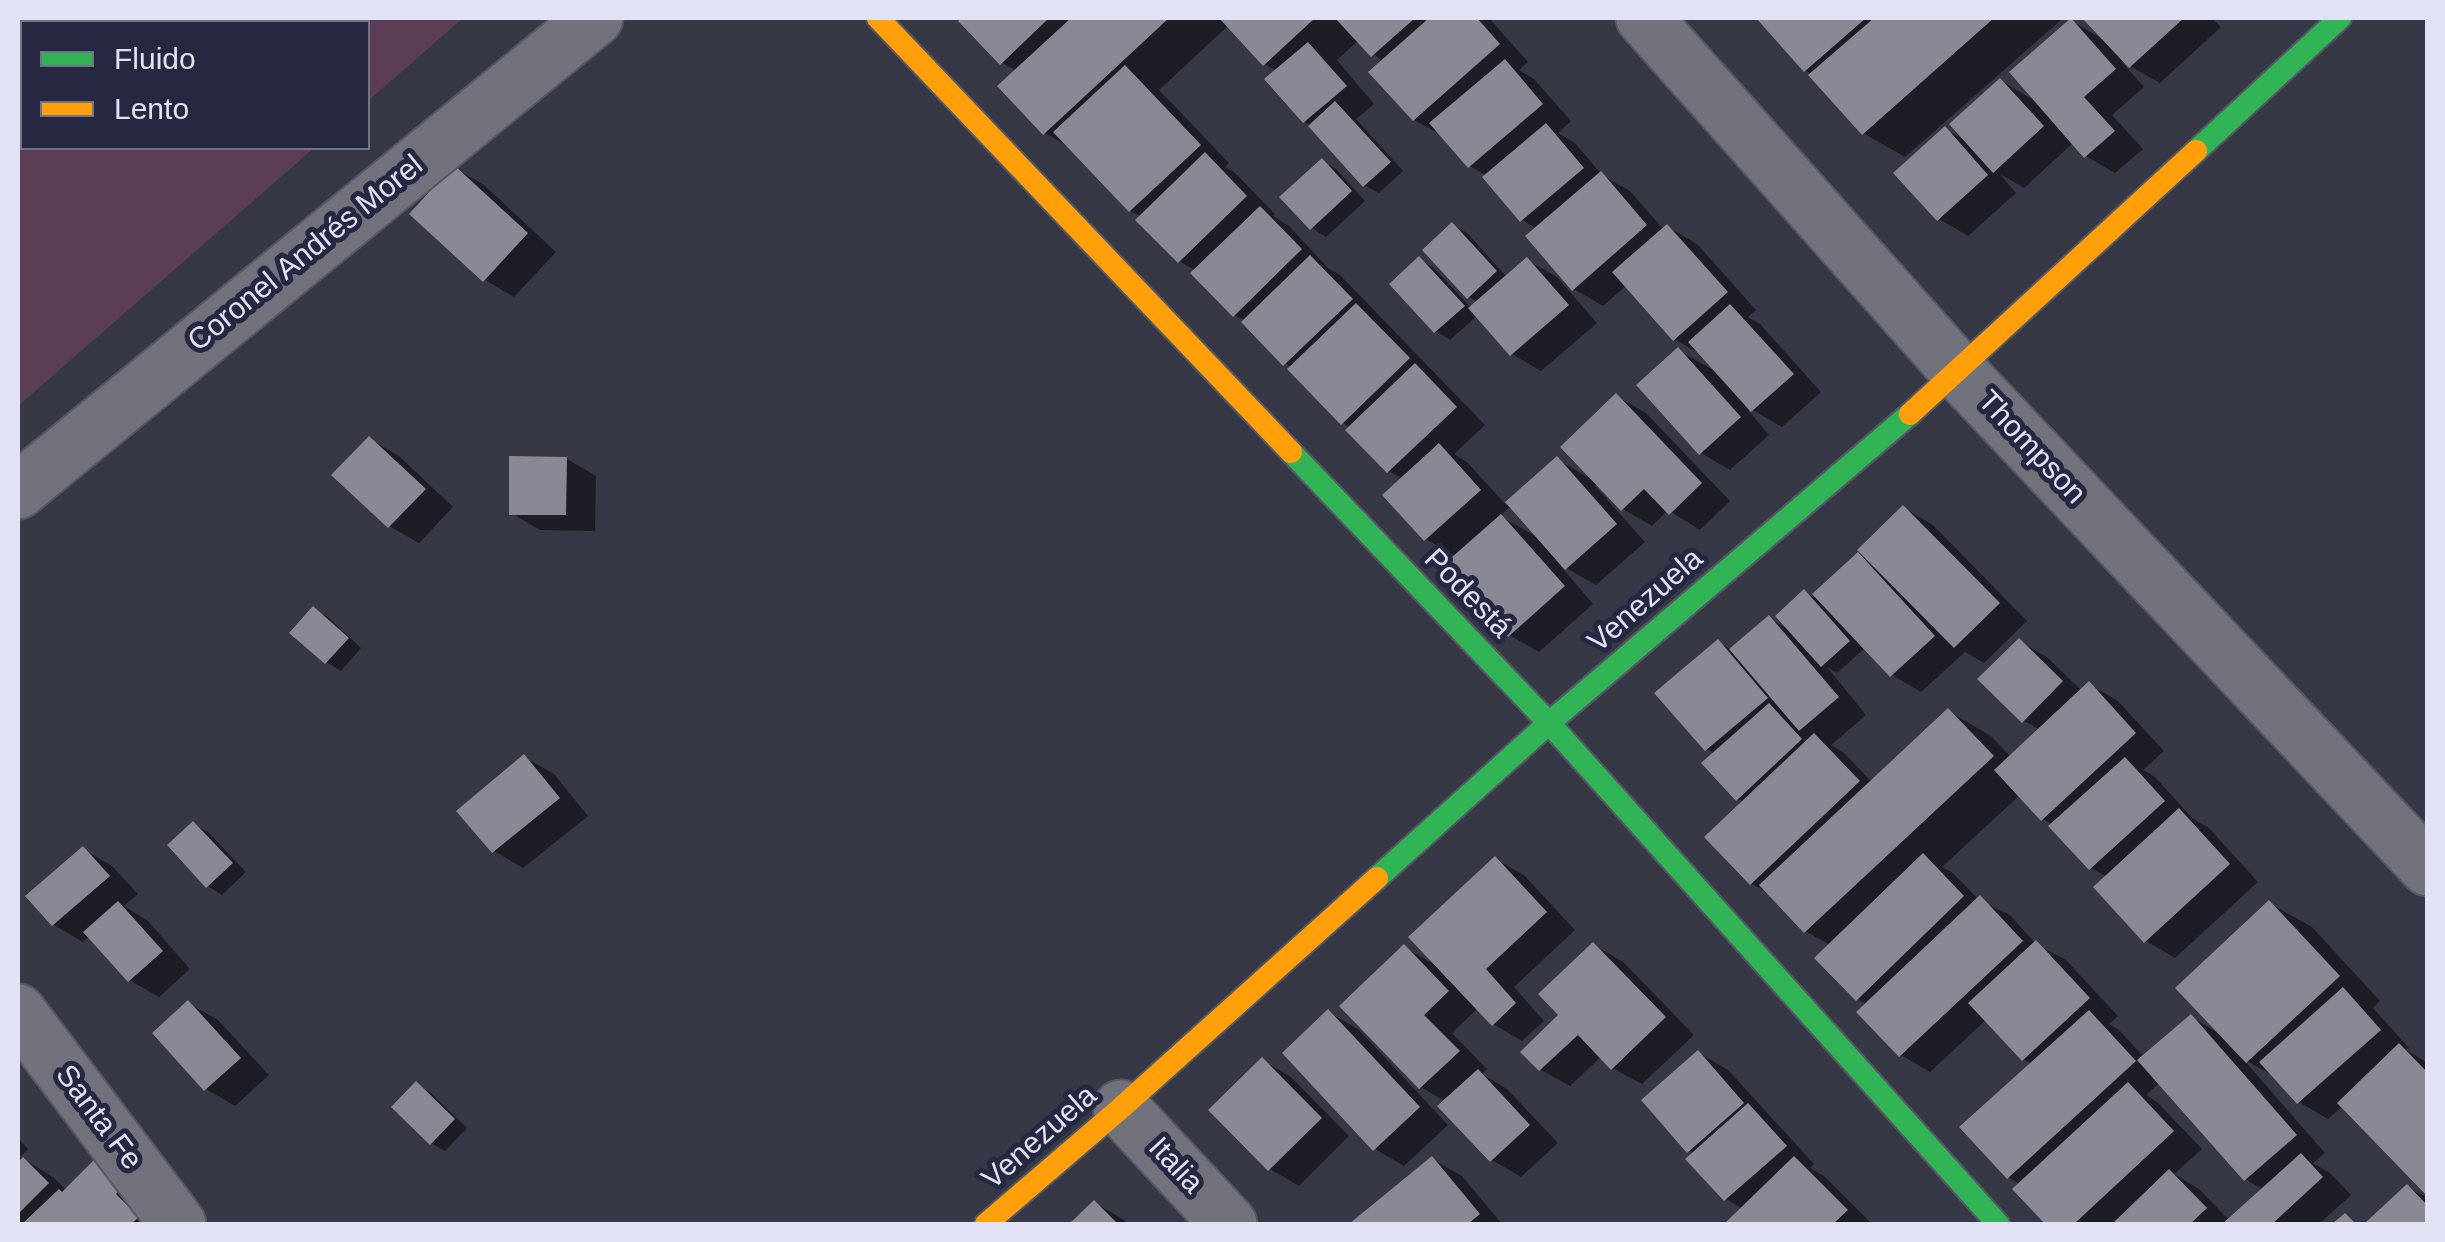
<!DOCTYPE html>
<meta charset="utf-8">
<style>
body{margin:0}
#map{position:relative;width:2445px;height:1242px;overflow:hidden;background:#363846;font-family:Arial,sans-serif}
canvas{display:block}
.frame{position:absolute;inset:0;border:20px solid #e1e3f4;pointer-events:none}
.legend{position:absolute;left:20px;top:20px;width:350px;height:130px;box-sizing:border-box;background:#262841;border:2px solid #717389;margin:0;padding:12px 18px;list-style:none;font-size:30px;color:#e1e3f4}
.legend li{display:flex;align-items:center;gap:20px;height:50px}
.legend b{width:50px;border:2px solid #717389}
</style>
<div id="map">
<canvas width="2445" height="1242"></canvas>
<div class="frame"></div>
<ul class="legend">
<li><b style="height:12px;background:#30b455"></b>Fluido</li>
<li><b style="height:12px;background:#ff9f0a"></b>Lento</li>
</ul>
</div>
<script>
const c = document.querySelector('canvas').getContext('2d');
c.lineJoin = 'round';
function fillPath(path, color) { c.fillStyle = color; c.fill(path, 'evenodd'); }
const toPath = rows => new Path2D(rows.map(r => 'M' + r).join(''));
function trace(path, color, width, dash) { c.strokeStyle = color; c.lineWidth = width; c.lineCap = dash ? 'butt' : 'round'; c.setLineDash(dash || []); c.stroke(path); }
function write(font, color, halo, rows, align = 'center') {
  c.font = font + ' Arial,sans-serif'; c.lineWidth = 10; c.setLineDash([]); c.textBaseline = 'middle'; c.strokeStyle = halo; c.fillStyle = color; for (const [text, x, y, turn = 0] of rows) {
    c.save(); c.translate(x, y); c.rotate((+turn || 0) * Math.PI / 180); c.textAlign = isNaN(turn) ? turn : align; if (halo) c.strokeText(text, 0, 0); c.fillText(text, 0, 0); c.restore();
  }
}
const green = toPath([
 [18,18,463,18,368,101,368,22,22,22,22,148,314,148,18,406]
]);
const shadow = toPath([
 [965,18,1489,18,1528,62,1519,70,1534,79,1571,121,1558,133,1575,143,1603,176,1630,191,1664,230,1668,227,1697,244,1756,310,1748,317,1760,324,1821,392,1782,427,1744,405,1769,435,1730,470,1701,453,1678,350,1717,372,1704,356,1674,339,1627,285,1603,306,1574,289,1537,229,1522,220,1487,176,1470,166,1443,136,1414,120,1383,62,1359,40,1337,60,1374,104,1356,119,1403,171,1379,193,1364,185,1305,121,1277,71,1264,64,1229,25,1159,90,1229,163,1225,167,1234,172,1275,214,1273,216,1289,226,1328,268,1340,275,1485,425,1454,454,1468,463,1506,505,1557,459,1594,481,1616,396,1646,413,1730,501,1700,530,1668,510,1652,526,1623,509,1599,483,1595,486,1645,542,1596,585,1559,564,1593,604,1539,652,1509,635,1456,557,1426,539,1385,495,1403,479,1389,471,1349,430,1352,428,1343,423,1246,321,1234,315,1196,271,1179,261,1142,217,1130,211,1072,149,1045,133,1017,71,1002,63,962,21],
 [1511,506,1539,538,1500,516],
 [1759,18,2059,18,2061,20,1905,157,1863,133],
 [2087,18,2212,18,2221,27,2160,83,2121,61,2144,87,2112,115,2143,149,2115,173,2086,156,2074,142,2024,188,2000,174,2016,193,1968,236,1939,219,1945,129,1968,142,2001,81,2037,102,2072,21,2106,41],
 [1322,161,1336,169,1365,201,1326,237,1312,228],
 [455,168,484,185,556,252,514,297,485,280],
 [1452,225,1467,233,1507,277,1527,260,1557,277,1597,323,1541,371,1512,354,1478,315,1450,340,1436,331,1419,259,1434,268,1471,308,1478,302,1469,297],
 [370,439,399,456,453,507,419,543,389,526],
 [567,459,596,476,595,531,540,530,511,513],
 [1904,508,1933,525,2027,621,1984,663,1965,652,1921,692,1892,675,1866,647,1837,673,1827,667,1866,715,1831,745,1844,753,1872,782,1948,711,1991,736,2011,757,2040,730,2024,721,2019,641,2048,658,2082,691,2089,684,2118,701,2164,751,2143,770,2155,777,2193,819,2209,828,2258,882,2175,958,2146,941,2107,877,2091,868,2053,825,2043,819,2020,795,1942,867,1953,873,1979,900,2010,915,2036,944,2066,960,2118,1016,2109,1024,2119,1030,2144,1057,2191,1017,2220,1034,2269,903,2312,927,2380,1001,2373,1008,2409,1048,2406,1050,2428,1063,2428,1193,2343,1106,2328,1119,2299,1102,2277,1078,2243,1059,2325,1153,2313,1163,2330,1173,2351,1195,2319,1224,2049,1224,2016,1189,2021,1185,2008,1177,2032,1064,2023,1059,1987,1019,1930,1072,1901,1055,1867,1005,1857,999,1830,945,1805,931,1771,895,1751,883,1744,802,1737,799,1715,754,1707,749,1718,642,1732,650,1769,618,1790,630,1804,592,1813,597],
 [2160,1082,2245,1179,2264,1190,2230,1221,2199,1189,2174,1174,2202,1149,2157,1102,2146,1095],
 [313,609,328,617,361,648,341,671,326,662],
 [524,757,554,774,588,816,523,868,494,851,460,811],
 [193,824,208,832,246,872,222,895,208,886],
 [83,849,112,866,138,894,124,906,148,921,190,969,159,997,129,980,90,936,83,942,54,925,29,896],
 [1496,859,1525,876,1575,930,1514,987,1544,1021,1522,1041,1493,1024,1478,1008,1452,1033,1487,1069,1482,1074,1507,1089,1558,1143,1521,1177,1492,1160,1441,1106,1446,1102,1421,1087,1343,1006,1404,947,1437,966],
 [1594,945,1623,962,1694,1035,1642,1084,1612,1068,1602,1056,1570,1086,1541,1070],
 [188,1003,218,1020,269,1075,235,1106,206,1089],
 [1328,1012,1358,1029,1448,1125,1404,1166,1375,1149],
 [1699,1053,1728,1070,1814,1164,1810,1168,1824,1176,1872,1224,1728,1224,1743,1209,1726,1199,1694,1154,1688,1151],
 [1262,1060,1291,1077,1349,1136,1299,1186,1270,1169],
 [417,1084,431,1093,467,1128,445,1151,431,1143],
 [18,1138,28,1149,20,1157,53,1177,65,1189,103,1155,156,1224,18,1224,18,1166,22,1162,18,1159],
 [1432,1159,1462,1176,1502,1224,1353,1224],
 [2407,1187,2428,1198,2428,1224,2372,1224,2370,1222],
 [1095,1203,1124,1220,1128,1224,1073,1224]
]);
const building = toPath([
 [961,18,1049,18,1000,65,958,21],
 [1071,18,1169,18,1043,135,997,86],
 [1219,18,1315,18,1263,66],
 [1335,18,1415,18,1371,57],
 [1429,18,1477,18,1500,44,1413,121,1368,72],
 [1756,18,1866,18,1804,72],
 [1874,18,1994,18,1862,135,1808,75],
 [2071,18,2116,69,2084,97,2115,131,2084,158,2009,72],
 [2082,18,2184,18,2129,68],
 [1308,42,1347,86,1303,123,1264,79],
 [1505,59,1543,104,1468,168,1429,123],
 [1125,65,1201,145,1129,212,1053,132],
 [2000,78,2044,126,1993,173,1949,124],
 [1335,101,1391,162,1363,187,1308,126],
 [1546,123,1584,168,1520,222,1482,177],
 [1945,126,1988,175,1937,221,1893,173],
 [1205,152,1247,196,1178,263,1135,220],
 [1322,158,1352,191,1310,230,1279,197],
 [454,165,528,233,483,282,409,214],
 [1601,171,1647,225,1572,291,1525,236],
 [1260,206,1302,249,1233,317,1190,273],
 [1452,222,1497,271,1467,299,1422,250],
 [1667,224,1728,292,1673,341,1612,272],
 [1310,255,1353,299,1283,366,1241,322],
 [1419,256,1465,306,1434,333,1389,284],
 [1527,257,1569,305,1510,356,1468,308],
 [1356,303,1410,358,1341,425,1287,369],
 [1730,304,1794,374,1751,412,1688,342],
 [1678,347,1741,417,1699,455,1636,385],
 [1415,363,1457,407,1387,473,1345,430],
 [1616,393,1702,483,1669,515,1644,489,1621,511,1560,447],
 [369,436,426,489,388,528,331,475],
 [1439,443,1481,490,1424,541,1382,495],
 [509,456,567,457,566,515,509,515],
 [1557,456,1617,524,1565,570,1505,502],
 [1903,505,2000,603,1954,648,1857,550],
 [1501,514,1565,586,1508,637,1443,565],
 [1858,552,1935,636,1890,677,1812,594],
 [1804,589,1850,641,1821,667,1775,616],
 [313,606,349,638,325,664,289,633],
 [1769,615,1839,697,1799,731,1729,649],
 [2019,638,2063,681,2022,723,1977,679],
 [1718,639,1768,698,1705,751,1654,693],
 [2089,681,2136,733,2041,821,1994,770],
 [1769,703,1802,739,1736,801,1701,763],
 [1948,708,1994,756,1804,933,1759,885],
 [1814,733,1860,781,1750,885,1704,837],
 [524,754,560,798,492,853,456,811],
 [2125,757,2165,801,2089,870,2048,826],
 [2179,808,2230,864,2144,943,2093,887],
 [193,821,233,863,206,888,167,845],
 [83,846,110,876,52,926,25,896],
 [1923,853,1964,896,1856,1001,1814,958],
 [1495,856,1547,912,1486,969,1516,1003,1492,1026,1408,937],
 [1980,895,2023,941,1899,1057,1856,1012],
 [2269,900,2340,976,2246,1063,2175,988],
 [118,901,163,951,128,982,83,932],
 [2036,940,2090,998,2022,1061,1968,1003],
 [1593,942,1666,1017,1611,1070,1578,1035,1539,1071,1520,1052,1558,1015,1538,994],
 [1404,944,1449,991,1424,1015,1460,1051,1419,1089,1339,1006],
 [2343,987,2381,1030,2297,1104,2259,1062],
 [188,1000,241,1058,204,1091,152,1033],
 [1328,1009,1420,1107,1373,1151,1282,1053],
 [2089,1010,2136,1061,2007,1179,1959,1127],
 [2191,1014,2297,1135,2244,1181,2137,1060],
 [2399,1043,2428,1073,2428,1197,2337,1103],
 [1698,1050,1744,1103,1687,1153,1641,1100],
 [1262,1057,1322,1118,1268,1171,1208,1110],
 [1478,1069,1530,1125,1490,1162,1437,1106],
 [416,1081,455,1119,430,1145,391,1107],
 [2128,1082,2174,1131,2074,1224,2045,1224,2012,1189],
 [1748,1103,1787,1146,1724,1201,1685,1159],
 [102,1152,130,1180,116,1194,139,1217,131,1224,22,1224,59,1189,62,1192],
 [2301,1153,2323,1177,2272,1224,2222,1224],
 [1432,1156,1480,1214,1468,1224,1349,1224],
 [1794,1156,1848,1210,1833,1224,1724,1224],
 [23,1157,49,1183,18,1214,18,1162],
 [2169,1169,2207,1208,2190,1224,2112,1224],
 [2407,1184,2428,1206,2428,1224,2369,1224,2366,1222],
 [1094,1200,1118,1224,1069,1224],
 [2345,1213,2356,1224,2332,1224]
]);
const street = toPath([
 [1644,18,1959,372,2428,868],
 [18,491,595,18],
 [18,1012,178,1224],
 [1121,1108,1229,1224]
]);
const fast = toPath([
 [2196,151,2340,18],
 [1291,452,1549,723,1998,1224],
 [1377,878,1549,723,1910,414]
]);
const slow = toPath([
 [878,18,1291,452],
 [1910,414,2196,151],
 [986,1224,1121,1108,1377,878]
]);
const streetNames = [
 ["Coronel Andrés Morel",306,254,-39],
 ["Thompson",2031,448,47],
 ["Podestá",1467,594,46],
 ["Venezuela",1646,601,-41],
 ["Santa Fe",98,1118,53],
 ["Venezuela",1040,1138,-41],
 ["Italia",1175,1166,47]
];
fillPath(green, '#5b3e56');
fillPath(shadow, '#0007');
fillPath(building, '#8a8895');
trace(street, '#565764', 59);
trace(fast, '#565764', 26);
trace(slow, '#565764', 26);
trace(street, '#71727c', 55);
trace(fast, '#30b455', 22);
trace(slow, '#ff9f0a', 22);
write('30px', '#e1e3f4', '#262841', streetNames);
</script>
